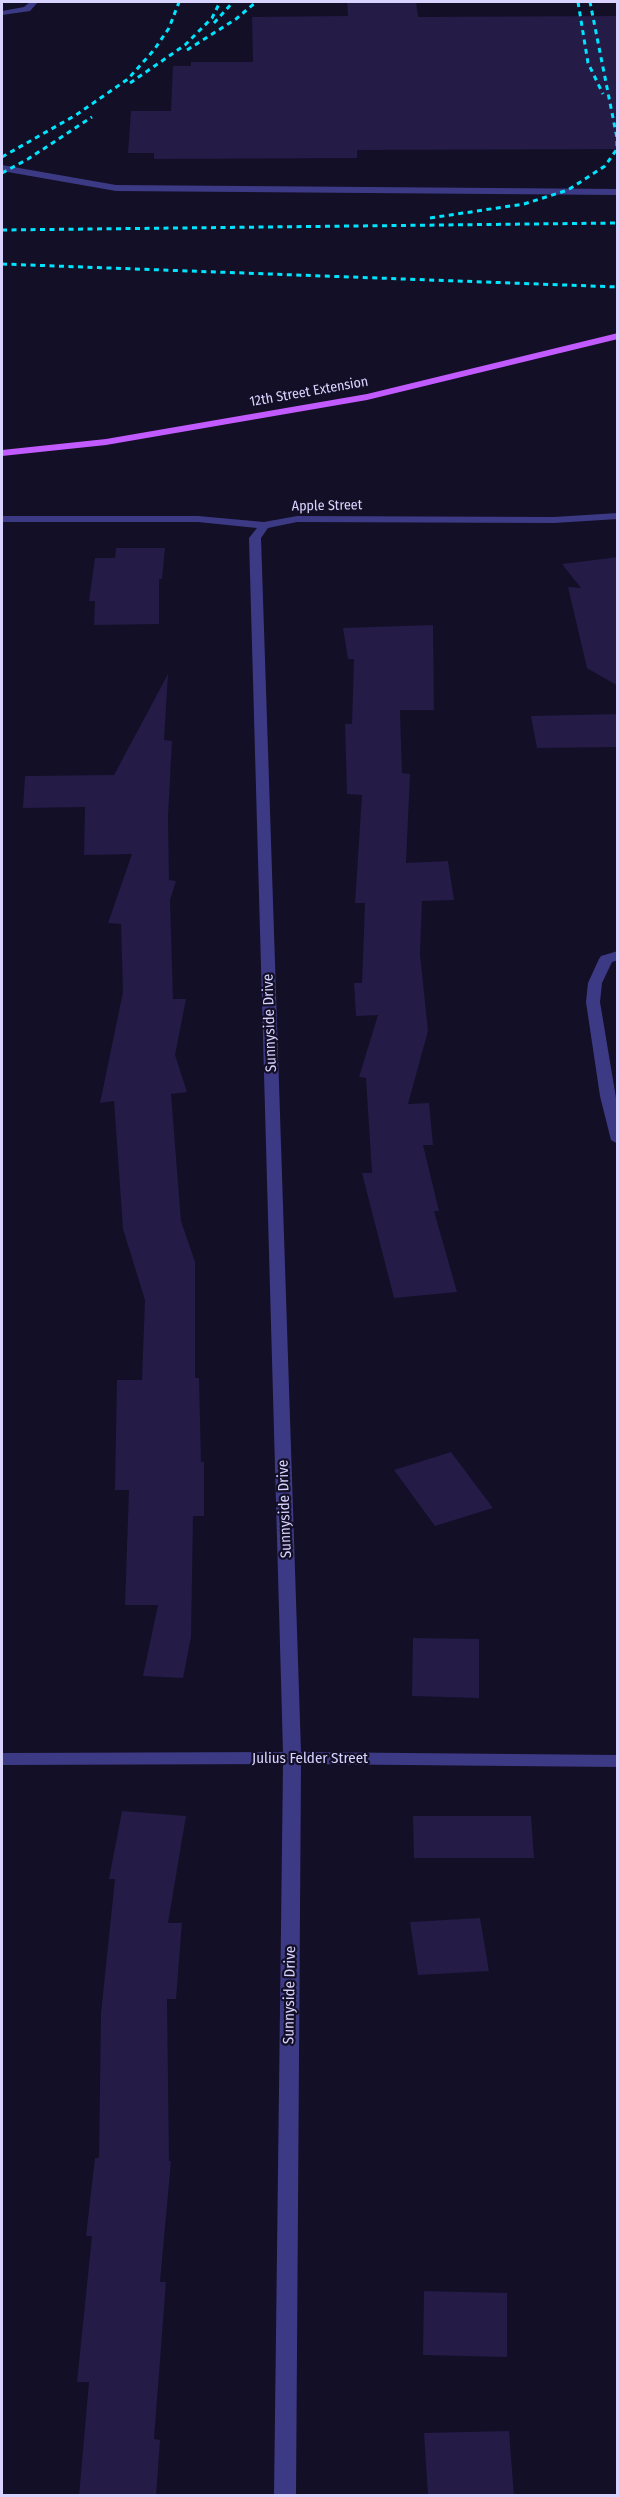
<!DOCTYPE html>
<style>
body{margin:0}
#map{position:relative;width:619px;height:2497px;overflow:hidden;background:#130f26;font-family:"Fira Sans Condensed",sans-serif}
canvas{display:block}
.frame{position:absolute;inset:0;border:3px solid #d9d4ff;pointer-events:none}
</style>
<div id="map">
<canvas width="619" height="2497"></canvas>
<div class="frame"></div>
</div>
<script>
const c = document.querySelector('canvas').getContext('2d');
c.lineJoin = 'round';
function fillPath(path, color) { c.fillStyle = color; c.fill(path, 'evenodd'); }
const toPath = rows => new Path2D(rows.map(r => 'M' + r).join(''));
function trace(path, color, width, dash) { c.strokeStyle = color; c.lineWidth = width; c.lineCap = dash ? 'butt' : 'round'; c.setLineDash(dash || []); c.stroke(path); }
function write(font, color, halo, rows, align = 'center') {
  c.font = font + ' "Fira Sans Condensed",sans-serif'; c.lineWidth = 4.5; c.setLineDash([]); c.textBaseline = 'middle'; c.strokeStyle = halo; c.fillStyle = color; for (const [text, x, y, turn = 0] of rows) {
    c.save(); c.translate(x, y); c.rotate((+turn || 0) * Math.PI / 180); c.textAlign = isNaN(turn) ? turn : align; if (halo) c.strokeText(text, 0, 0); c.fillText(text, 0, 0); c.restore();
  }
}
const building = toPath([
 [347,2,416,2,418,17,618,16,618,149,357,150,357,158,154,159,154,153,128,153,131,111,171,111,173,66,191,66,191,62,253,62,252,17,348,16],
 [116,548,165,548,162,579,159,579,159,624,94,625,95,601,89,601,95,558,115,558],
 [618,557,618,686,587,668,568,587,581,588,562,564],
 [433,625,434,710,400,710,402,773,410,774,406,863,448,861,454,900,422,901,420,954,428,1031,408,1104,429,1103,433,1145,423,1145,439,1211,434,1211,457,1292,394,1298,362,1173,372,1173,366,1078,359,1077,378,1015,356,1016,354,983,362,983,365,903,355,903,362,795,347,794,345,724,352,724,354,659,348,659,343,628],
 [168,674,164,740,172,741,168,816,169,880,176,881,170,900,173,999,186,999,175,1055,187,1092,171,1094,181,1221,195,1262,195,1378,199,1378,201,1462,204,1462,204,1516,193,1516,191,1637,183,1678,143,1676,158,1605,125,1605,129,1490,115,1490,117,1380,142,1380,145,1300,123,1229,114,1101,100,1103,123,992,121,924,108,923,132,854,84,855,85,807,23,808,25,776,114,775],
 [618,714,618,747,537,748,531,716],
 [451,1452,493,1508,435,1526,394,1470],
 [413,1638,479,1639,479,1698,412,1696],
 [122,1811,186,1816,168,1923,182,1923,176,1999,167,1999,169,2161,171,2161,160,2282,166,2282,154,2439,160,2440,156,2496,79,2496,89,2382,77,2382,92,2236,86,2236,95,2158,99,2158,101,2013,115,1879,109,1879],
 [413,1816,531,1816,534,1858,414,1858],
 [480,1918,489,1971,418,1975,410,1922],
 [424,2291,507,2293,507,2357,423,2355],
 [509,2431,514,2496,428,2496,424,2433]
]);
const minor = toPath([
 [30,2,38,2,30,11,2,15,2,11,24,7,30,2],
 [2,165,116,185,618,189,618,195,116,191,2,171,2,165],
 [618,513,618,519,554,523,297,522,268,528,261,538,301,1752,618,1755,618,1767,301,1764,296,2496,274,2496,283,1764,2,1765,2,1753,283,1752,249,538,257,528,198,522,2,522,2,516,198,516,264,522,297,516,554,517,618,513],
 [618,951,618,960,612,962,602,983,600,1002,618,1110,618,1144,611,1140,600,1096,586,1002,588,983,599,959,601,956,618,951]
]);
const major = toPath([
 [618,333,618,339,367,400,106,445,2,456,2,450,106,439,367,394,618,333]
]);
const rail = toPath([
 [578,2,588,63,603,94],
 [214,23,233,2],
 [187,50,236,19,256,2],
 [130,83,185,45,212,18,220,2],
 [2,157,76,115,128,79,154,50,169,28,179,2],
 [2,173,28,159,92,117],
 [430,218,524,204,568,190,605,166,617,149,617,138,590,2],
 [2,230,618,223],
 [2,264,618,287]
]);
const farStreetnames = [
 ["12th Street Extension",309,392,-10],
 ["Apple Street",327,506,-1]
];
const streetNames = [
 ["Sunnyside Drive",270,1023,-92],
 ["Sunnyside Drive",285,1509,-92],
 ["Julius Felder Street",310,1759],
 ["Sunnyside Drive",290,1995,-89]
];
fillPath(building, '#241b47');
fillPath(minor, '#3d3a85');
fillPath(major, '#c25bff');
trace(rail, '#00e5ff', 3, [5, 4.5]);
write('14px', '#d9d4ff', '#130f26', farStreetnames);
write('15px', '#d9d4ff', '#130f26', streetNames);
</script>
